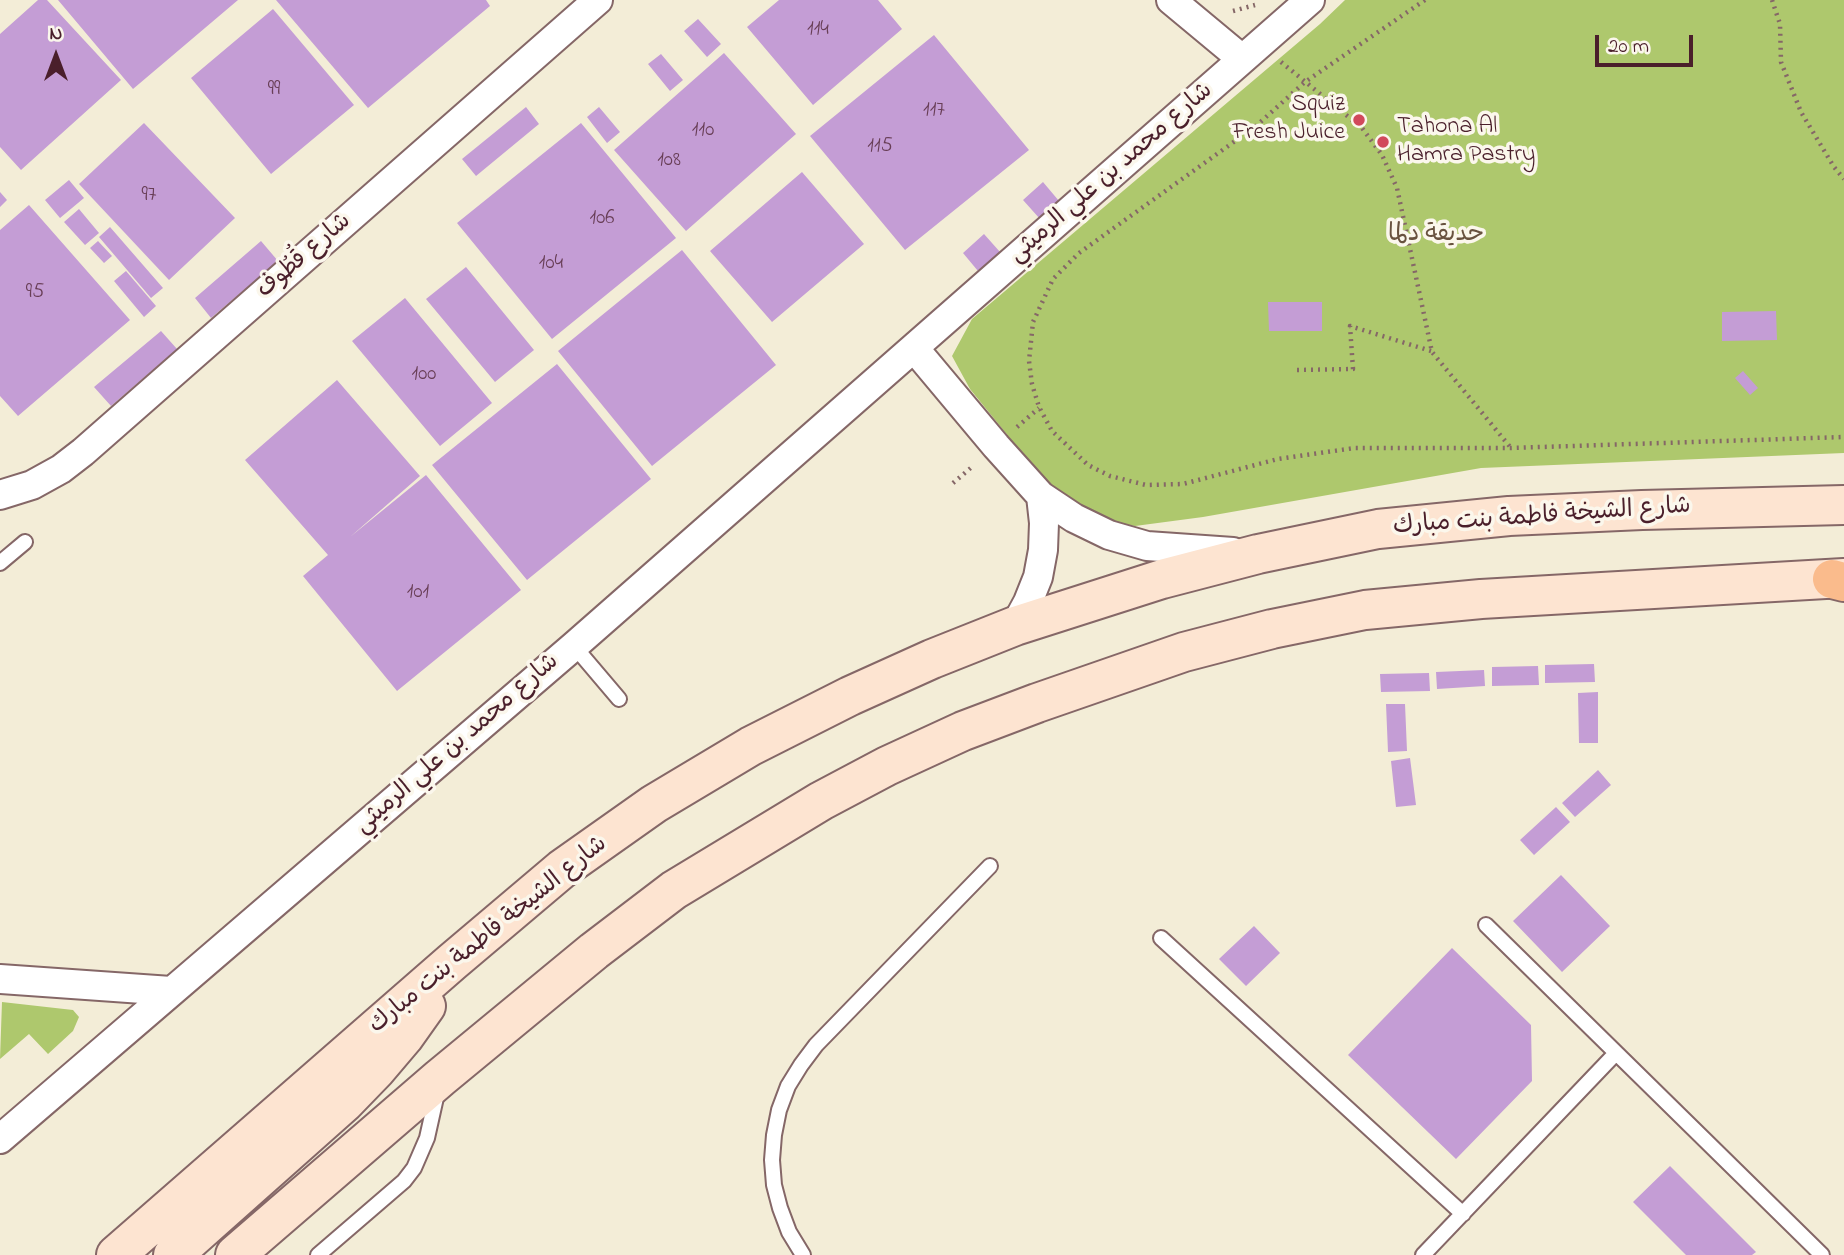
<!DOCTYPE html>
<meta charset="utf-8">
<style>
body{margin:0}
#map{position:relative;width:1844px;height:1255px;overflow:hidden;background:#f3edd7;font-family:"Indie Flower",sans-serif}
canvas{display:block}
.north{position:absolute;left:21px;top:21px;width:70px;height:70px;-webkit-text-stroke:5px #fbf7ec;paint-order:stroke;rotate:0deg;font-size:19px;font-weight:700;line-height:28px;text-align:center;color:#4a1f2b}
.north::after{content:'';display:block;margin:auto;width:24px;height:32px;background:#4a1f2b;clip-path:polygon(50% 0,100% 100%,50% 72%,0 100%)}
.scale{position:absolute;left:1595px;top:35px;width:98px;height:32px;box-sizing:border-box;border:4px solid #4a1f2b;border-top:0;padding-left:9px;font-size:21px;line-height:24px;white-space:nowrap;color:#4a1f2b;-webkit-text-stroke:5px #fbf7ec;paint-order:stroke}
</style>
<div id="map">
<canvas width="1844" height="1255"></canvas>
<div class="north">N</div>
<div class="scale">20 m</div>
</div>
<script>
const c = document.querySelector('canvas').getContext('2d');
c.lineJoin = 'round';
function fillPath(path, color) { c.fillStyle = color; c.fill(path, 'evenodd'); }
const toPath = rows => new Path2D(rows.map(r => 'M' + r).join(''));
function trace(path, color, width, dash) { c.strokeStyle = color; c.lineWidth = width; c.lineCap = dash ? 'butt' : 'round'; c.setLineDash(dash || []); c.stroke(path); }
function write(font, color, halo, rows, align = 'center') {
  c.font = font + ' "Indie Flower","Playpen Sans Arabic",sans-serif'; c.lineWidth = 7; c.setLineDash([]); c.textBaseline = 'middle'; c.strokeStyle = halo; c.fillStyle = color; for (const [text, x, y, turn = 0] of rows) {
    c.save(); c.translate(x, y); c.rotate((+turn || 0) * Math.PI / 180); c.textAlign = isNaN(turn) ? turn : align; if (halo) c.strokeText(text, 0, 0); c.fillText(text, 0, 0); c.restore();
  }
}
const green = toPath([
 [1345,0,1844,0,1844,453,1481,468,1203,517,1135,526,1094,520,1060,500,970,389,952,356,972,319,1320,24],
 [2,1002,73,1010,79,1017,73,1031,48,1054,29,1034,0,1059]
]);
const building = toPath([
 [38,0,47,0,121,80,21,170,0,147,0,34],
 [58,0,238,0,133,89],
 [276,0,486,0,490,6,368,108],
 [779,0,878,0,902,29,813,105,747,27],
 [273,9,354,105,271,174,191,78],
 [698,19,721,44,707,57,684,31],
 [934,35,1029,150,905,250,810,136],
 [724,53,796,134,686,231,614,150],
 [661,54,683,80,670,91,648,64],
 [526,107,539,124,476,176,462,159],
 [599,107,620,132,607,143,587,117],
 [144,123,235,218,169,280,79,184],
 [581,123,676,238,552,339,457,223],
 [802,172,864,244,772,322,710,251],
 [69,180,84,198,60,218,45,200],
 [1043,182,1059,201,1040,219,1023,200],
 [0,192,7,200,0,207],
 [29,205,130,320,18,416,0,396,0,230],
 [79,209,99,233,85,245,64,222],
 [110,227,163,288,151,298,99,237],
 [984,234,1000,252,978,271,963,253],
 [98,241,112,256,104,263,90,248],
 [261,241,278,261,211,318,195,298],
 [682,250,776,365,652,466,558,351],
 [466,267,534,350,495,382,426,299],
 [126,271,156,306,144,317,114,281],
 [405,298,492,403,440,446,352,341],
 [1268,302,1322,302,1322,331,1269,331],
 [1776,311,1777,340,1722,341,1722,312],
 [161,331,177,349,111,406,94,387],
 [557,364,651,479,527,580,432,465],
 [1743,371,1758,388,1750,395,1735,378],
 [337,380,420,476,350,537,426,475,521,590,397,691,303,576,328,555,245,460],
 [1594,664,1595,682,1545,683,1545,665],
 [1538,666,1539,685,1492,686,1492,667],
 [1484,670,1485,686,1437,689,1436,672],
 [1429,673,1430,691,1381,692,1380,674],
 [1598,692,1598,743,1579,743,1578,693],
 [1386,704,1405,704,1407,751,1388,752],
 [1410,758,1416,805,1396,807,1391,761],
 [1598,770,1611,785,1575,817,1562,803],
 [1556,807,1570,822,1534,855,1520,840],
 [1561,875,1610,926,1562,972,1513,921],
 [1254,926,1280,953,1246,986,1219,959],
 [1452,948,1531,1025,1532,1081,1456,1159,1348,1055],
 [1670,1166,1756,1252,1752,1255,1686,1255,1633,1202]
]);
const path = toPath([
 [1425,0,1305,82,1256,126,1079,253,1053,279,1033,322,1029,361,1032,384,1039,407,1052,431,1088,465,1110,476,1146,485,1183,484,1278,459,1355,448,1511,448,1844,437],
 [1772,0,1780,24,1781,62,1801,112,1834,167,1844,179],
 [1233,11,1255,5],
 [1281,62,1362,128,1382,155,1397,188,1432,352,1511,448],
 [1297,370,1353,369,1350,326,1431,351],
 [1017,427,1039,408],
 [953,483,973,466]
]);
const lane = toPath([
 [0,563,25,542],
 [574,646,619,699],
 [1486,925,1822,1255],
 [1161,938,1463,1214],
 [318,1255,404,1181,414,1168,427,1138,437,1093],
 [803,1255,789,1232,780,1208,774,1185,772,1160,774,1135,779,1110,788,1086,801,1065,816,1045,990,866],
 [1423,1255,1616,1053]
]);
const street = toPath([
 [1171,0,1242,59],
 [914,348,996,446,1041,496,1074,518,1109,535,1147,546,1233,552],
 [0,495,32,485,61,469,83,452,598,0],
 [1015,626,1028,602,1038,577,1043,550,1044,523,1041,496],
 [0,979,171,991],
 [0,1139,574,646,1310,0]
]);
const secondary = toPath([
 [116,1255,452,962,562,869,654,804,751,746,850,696,932,659,1015,626,1162,579,1258,554,1378,529,1509,516,1642,510,1844,505],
 [173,1255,345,1102,376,1070,404,1037,426,1006],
 [235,1255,440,1078,594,951,674,890,821,801,887,766,963,731,1037,703,1184,652,1272,629,1365,610,1481,599,1844,578]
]);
const primary = toPath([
 [1832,579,1844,582]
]);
const markers = [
 [1359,120,7,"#d1495b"],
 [1383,142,7,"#d1495b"]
];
const numberNames = [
 ["114",818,31],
 ["99",274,91],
 ["117",934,112],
 ["110",703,132],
 ["115",880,148],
 ["108",669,162],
 ["97",149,197],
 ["106",602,220],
 ["104",551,265],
 ["95",35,294],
 ["100",424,376],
 ["101",418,594]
];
const poiNames = [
 ["Squiz",1345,106],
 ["Fresh Juice",1345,134],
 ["Tahona Al",1397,128,"left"],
 ["Hamra Pastry",1397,156,"left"]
];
const streetNames = [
 ["شارع محمد بن علي الرميثي",1112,174,-41],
 ["شارع قُطُوف",305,257,-41],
 ["شارع الشيخة فاطمة بنت مبارك",1542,518,-4],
 ["شارع محمد بن علي الرميثي",458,745,-41],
 ["شارع الشيخة فاطمة بنت مبارك",489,936,-39]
];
const parkNames = [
 ["حديقة دلما",1436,236]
];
fillPath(green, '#aec86d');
fillPath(building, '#c49dd5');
trace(lane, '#856767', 18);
trace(street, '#856767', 32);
trace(secondary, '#856767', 42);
trace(primary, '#856767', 42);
trace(path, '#856767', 4.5, [2, 5]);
trace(lane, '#fff', 14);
trace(street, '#fff', 28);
trace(secondary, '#fde4d1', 38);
trace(primary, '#fabb8c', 38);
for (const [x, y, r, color] of markers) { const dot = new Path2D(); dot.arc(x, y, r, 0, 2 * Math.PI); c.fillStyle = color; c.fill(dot); trace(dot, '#fbf7ec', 2.5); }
write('21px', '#683e56', null, numberNames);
write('24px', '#4a1f2b', '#fbf7ec', poiNames, 'right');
write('24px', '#4a1f2b', '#fbf7ec', streetNames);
write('24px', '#68523f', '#fbf7ec', parkNames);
</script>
